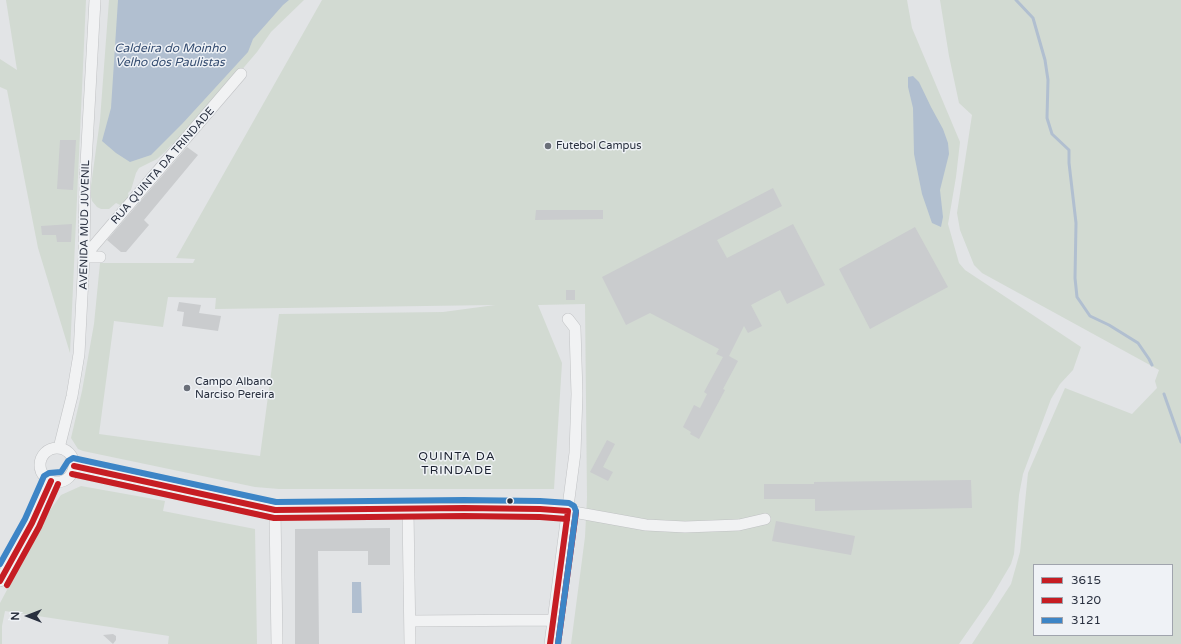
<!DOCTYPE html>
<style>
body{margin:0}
#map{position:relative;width:1181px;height:644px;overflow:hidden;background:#e2e4e6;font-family:"Varela Round",sans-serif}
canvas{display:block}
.legend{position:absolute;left:1033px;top:564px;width:140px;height:72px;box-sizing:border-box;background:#eff2f6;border:1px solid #a0a4ad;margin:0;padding:5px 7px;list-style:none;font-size:12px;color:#29303f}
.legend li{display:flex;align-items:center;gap:8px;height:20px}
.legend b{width:20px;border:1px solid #a0a4ad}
.north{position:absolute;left:8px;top:596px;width:40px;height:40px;-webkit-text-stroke:3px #eff2f6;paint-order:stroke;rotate:270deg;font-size:11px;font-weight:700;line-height:16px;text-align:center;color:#29303f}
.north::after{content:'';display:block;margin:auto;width:14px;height:18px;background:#29303f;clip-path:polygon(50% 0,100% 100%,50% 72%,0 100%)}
</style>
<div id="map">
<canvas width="1181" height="644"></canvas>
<ul class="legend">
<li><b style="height:5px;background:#c61d23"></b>3615</li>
<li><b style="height:5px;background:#c61d23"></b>3120</li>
<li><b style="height:5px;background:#3d85c6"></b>3121</li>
</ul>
<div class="north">N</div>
</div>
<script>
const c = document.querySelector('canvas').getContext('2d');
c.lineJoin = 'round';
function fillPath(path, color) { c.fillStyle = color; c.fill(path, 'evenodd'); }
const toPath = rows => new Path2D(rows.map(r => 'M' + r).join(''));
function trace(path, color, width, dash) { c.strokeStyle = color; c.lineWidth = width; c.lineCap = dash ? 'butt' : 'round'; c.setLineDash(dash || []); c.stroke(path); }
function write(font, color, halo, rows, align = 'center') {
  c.font = font + ' "Varela Round",sans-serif'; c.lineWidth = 3; c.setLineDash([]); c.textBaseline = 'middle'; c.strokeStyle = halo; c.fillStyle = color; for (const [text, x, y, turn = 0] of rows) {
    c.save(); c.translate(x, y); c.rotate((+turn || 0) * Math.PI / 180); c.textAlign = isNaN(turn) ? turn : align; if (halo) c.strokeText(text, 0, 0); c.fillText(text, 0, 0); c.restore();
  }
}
const green = toPath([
 [6,0,86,0,70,353,38,248,7,90,0,87,0,59,17,70],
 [109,0,304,0,271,32,257,52,179,143,172,144,166,151,157,159,139,168,136,173,131,190,128,193,129,197,122,206,116,203,109,209,101,209,97,207,92,201,90,193,100,120],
 [322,0,907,0,912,28,960,142,956,177,948,224,959,263,965,270,1081,347,1073,370,1060,384,1051,399,1023,474,1019,495,1014,554,1011,564,991,598,959,644,571,644,585,537,587,498,585,304,538,305,562,363,554,489,279,489,255,487,83,451,78,449,71,438,82,391,94,324,100,263,193,263,195,259,176,258],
 [168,297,216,298,215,309,495,305,443,312,279,314,260,456,99,434,114,321,163,327],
 [940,0,1181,0,1181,644,972,644,1011,584,1020,552,1028,473,1065,388,1132,414,1157,388,1155,381,1159,370,982,273,974,265,960,230,957,213,972,115,959,103,949,56],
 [1034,565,1172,565,1172,635,1034,635],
 [81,486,165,501,163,511,255,529,257,644,168,644,169,636,5,611,2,626,2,644,0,644,0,603,48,513,61,495]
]);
const water = toPath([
 [118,0,289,0,283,5,253,39,248,52,182,124,151,155,130,162,116,153,102,141,111,108],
 [913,76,919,82,931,107,943,129,948,143,949,154,940,190,943,217,941,227,932,223,922,194,914,154,913,108,908,87,908,77],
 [352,582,361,582,362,613,352,613]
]);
const stream = toPath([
 [1016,0,1033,18,1045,60,1048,80,1047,118,1052,134,1069,150,1069,163,1076,223,1075,278,1077,297,1090,316,1109,325,1138,343,1149,359,1152,365],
 [1164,394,1181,442]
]);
const building = toPath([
 [60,140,76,140,73,190,57,189],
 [187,147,198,155,144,220,149,225,126,252,121,252,107,240],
 [773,188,782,206,717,240,727,258,793,224,825,285,787,304,780,290,751,305,762,326,748,333,744,326,729,356,738,361,723,389,725,390,699,439,690,434,691,432,683,427,694,405,700,408,707,394,704,392,723,357,716,354,719,349,650,313,626,325,602,277],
 [536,210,603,210,603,219,535,220],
 [72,224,71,242,57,242,56,235,42,235,41,226],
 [915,227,948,287,870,329,839,269],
 [566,290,575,290,575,300,566,300],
 [179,302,201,305,199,313,221,316,218,331,182,326,184,312,177,311],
 [607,440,615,444,603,467,613,472,608,481,590,472],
 [971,480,972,508,815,511,815,499,764,499,764,484,814,484,814,482],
 [776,521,855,536,851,555,772,541],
 [390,528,390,565,368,565,368,551,318,551,319,644,295,644,295,529],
 [113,634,116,636,116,640,113,644,103,635]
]);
const minor = toPath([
 [84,257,241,74],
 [84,257,100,257],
 '40 465a17 17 0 1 1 34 0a17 17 0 1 1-34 0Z',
 [59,448,72,396,79,354,84,257,85,182,95,0],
 [74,466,275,510,540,509,568,511,646,525,685,527,739,525,765,519],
 [275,510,277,644],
 [408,510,410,644],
 [0,581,32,523,51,481],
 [410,621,553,620],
 [550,644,575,453,577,394,575,328,568,319]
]);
const bus1 = toPath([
 [74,466,275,510,464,508,540,509,568,511],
 [0,581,32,523,51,481],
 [550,644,568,511]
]);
const bus2 = toPath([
 [72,474,274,518,464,516,540,517,567,519],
 [7,585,39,527,58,484],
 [558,644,576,512]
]);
const bus3 = toPath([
 [0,564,25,519,44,476,49,473,61,472,68,461,73,458,276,502,464,500,540,501,569,503,574,506,576,511,558,644]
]);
const markers = [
 [548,146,4,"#6a6f79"],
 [187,388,4,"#6a6f79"],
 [510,501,3.5,"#29303f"]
];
const poiNames = [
 ["Futebol Campus",556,146],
 ["Campo Albano",195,382],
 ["Narciso Pereira",195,395]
];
const streetNames = [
 ["RUA QUINTA DA TRINDADE",163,166,-49],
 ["AVENIDA MUD JUVENIL",85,225,-89]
];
const waterNames = [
 ["Caldeira do Moinho",170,49],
 ["Velho dos Paulistas",170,63]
];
const neighbourhoodNames = [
 ["QUINTA DA",457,457],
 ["TRINDADE",457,471]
];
fillPath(green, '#d2dad2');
fillPath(water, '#b1bfd0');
trace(stream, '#b1bfd0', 3);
fillPath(building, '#caccce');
trace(minor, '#c0c2c4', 12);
trace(minor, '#f1f2f3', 11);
trace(bus1, '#c61d23', 6);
trace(bus2, '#c61d23', 6);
trace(bus3, '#3d85c6', 6);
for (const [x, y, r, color] of markers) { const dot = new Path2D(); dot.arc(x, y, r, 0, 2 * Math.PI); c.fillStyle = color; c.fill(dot); trace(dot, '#eff2f6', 1.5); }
write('11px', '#29303f', '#eff2f6', poiNames, 'left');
write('11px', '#29303f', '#eff2f6', streetNames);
write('italic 12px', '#354d71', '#eff2f6', waterNames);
c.letterSpacing = '1px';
write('12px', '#1b2130', '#eff2f6', neighbourhoodNames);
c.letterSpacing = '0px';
</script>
